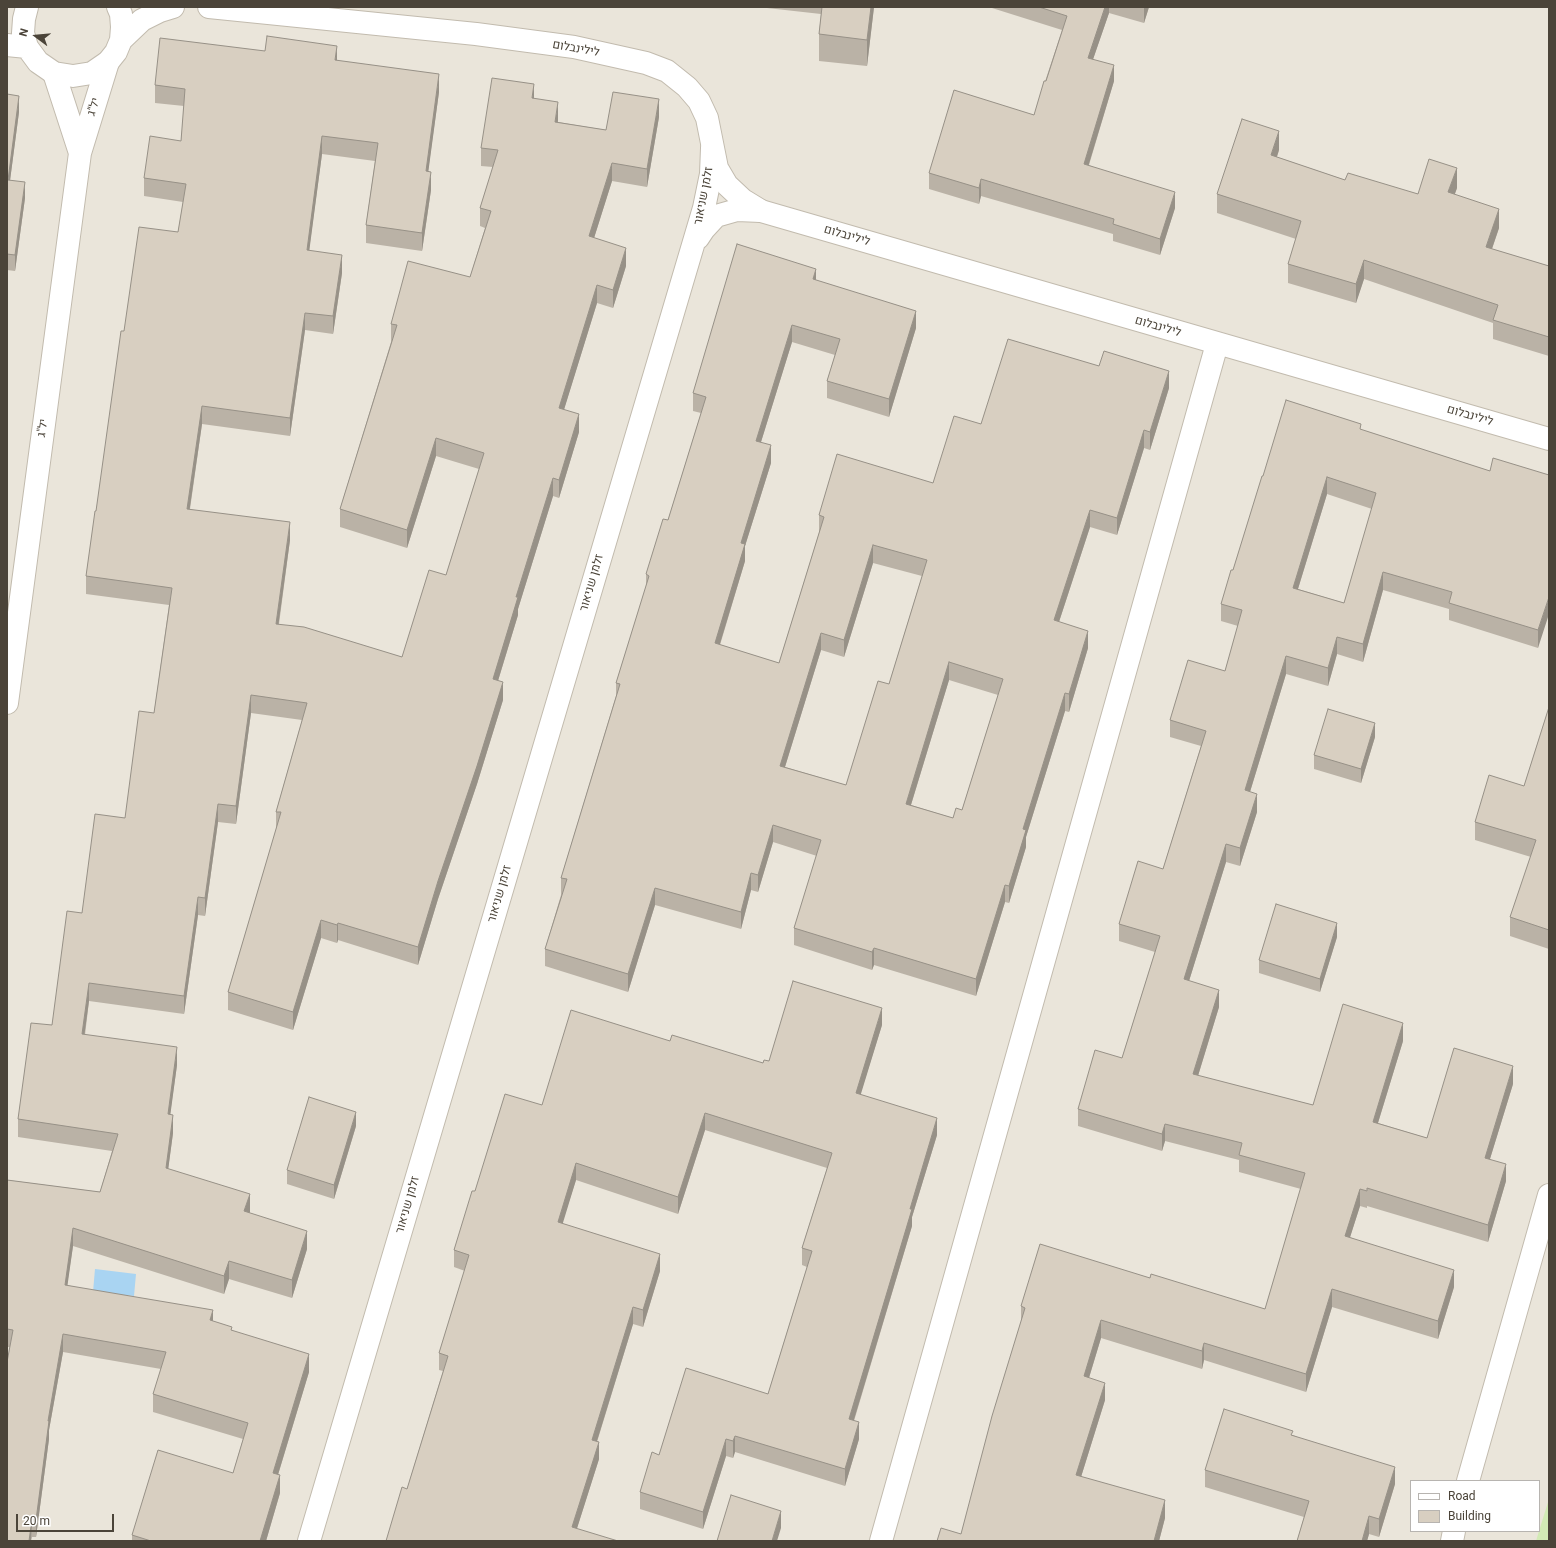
<!DOCTYPE html>
<meta charset="utf-8">
<style>
body{margin:0}
#map{position:relative;width:1556px;height:1548px;overflow:hidden;background:#f6f3ec;font-family:Roboto,sans-serif}
canvas{display:block}
.frame{position:absolute;inset:0;border:8px solid #4b4439;pointer-events:none}
.legend{position:absolute;left:1410px;top:1480px;width:130px;height:52px;box-sizing:border-box;background:#fff;border:1px solid #b7b4b0;margin:0;padding:5px 7px;list-style:none;font-size:12px;color:#4b4439}
.legend li{display:flex;align-items:center;gap:8px;height:20px}
.legend b{width:20px;border:1px solid #b7b4b0}
.north{position:absolute;left:16px;top:16px;width:40px;height:40px;-webkit-text-stroke:3px #fff;paint-order:stroke;rotate:286deg;font-size:11px;font-weight:700;line-height:16px;text-align:center;color:#4b4439}
.north::after{content:'';display:block;margin:auto;width:14px;height:18px;background:#4b4439;clip-path:polygon(50% 0,100% 100%,50% 72%,0 100%)}
.scale{position:absolute;left:16px;top:1514px;width:98px;height:18px;box-sizing:border-box;border:2px solid #4b4439;border-top:0;padding-left:5px;font-size:12px;line-height:14px;white-space:nowrap;color:#4b4439;-webkit-text-stroke:3px #fff;paint-order:stroke}
</style>
<div id="map">
<canvas width="1556" height="1548"></canvas>
<div class="frame"></div>
<ul class="legend">
<li><b style="height:5px;background:#fff"></b>Road</li>
<li><b style="height:11px;background:#d8cfc1"></b>Building</li>
</ul>
<div class="north">N</div>
<div class="scale">20 m</div>
</div>
<script>
const c = document.querySelector('canvas').getContext('2d');
c.lineJoin = 'round';
function fillPath(path, color) { c.fillStyle = color; c.fill(path, 'evenodd'); }
const toPath = rows => new Path2D(rows.map(r => 'M' + r).join(''));
function trace(path, color, width, dash) { c.strokeStyle = color; c.lineWidth = width; c.lineCap = dash ? 'butt' : 'round'; c.setLineDash(dash || []); c.stroke(path); }
function write(font, color, halo, rows, align = 'center') {
  c.font = font + ' Roboto,Heebo,sans-serif'; c.lineWidth = 3; c.setLineDash([]); c.textBaseline = 'middle'; c.strokeStyle = halo; c.fillStyle = color; for (const [text, x, y, turn = 0] of rows) {
    c.save(); c.translate(x, y); c.rotate((+turn || 0) * Math.PI / 180); c.textAlign = isNaN(turn) ? turn : align; if (halo) c.strokeText(text, 0, 0); c.fillText(text, 0, 0); c.restore();
  }
}
const residential = toPath([
 [7,7,1549,7,1549,1541,7,1541],
 [1411,1481,1539,1481,1539,1531,1411,1531]
]);
const green = toPath([
 [1549,1499,1549,1541,1536,1541,1539,1531]
]);
const water = toPath([
 [95,1269,136,1274,134,1296,93,1292]
]);
const minor = toPath([
 [54,73,80,153],
 [698,238,704,229,716,216,737,210,761,211],
 [7,703,80,153,108,62],
 [309,1541,704,208,711,174,712,148],
 [881,1541,1217,344]
]);
const tertiary = toPath([
 [27,7,24,19,23,33,27,47,38,62,54,73,73,76,92,73,108,62,116,52,121,40,122,27,121,14,118,7],
 [209,7,476,34,574,47,646,63,667,71,687,87,699,101,707,118,717,168,727,185,743,200,761,211,1549,439],
 [121,40,142,20,160,11,173,7],
 [7,45,27,47],
 [1468,1481,1549,1195],
 [1452,1541,1454,1531]
]);
const wall = toPath([
 [758,7,874,7,867,66,819,61,819,34,821,14],
 [992,7,1149,7,1144,23,1109,13,1093,59,1114,81,1089,165,1175,208,1160,255,1113,241,1113,234,981,196,979,204,929,189,929,173,1034,115,1062,30,992,8],
 [337,60,439,92,428,171,431,190,422,251,366,243,366,225,375,161,322,154,309,250,342,273,333,334,305,330,290,436,202,424,190,509,290,540,279,624,402,657,446,575,479,469,436,456,407,548,340,527,340,509,391,342,391,324,470,277,485,228,480,226,480,208,493,167,481,166,481,148,534,98,558,120,558,122,606,130,659,117,647,187,612,181,594,238,626,266,613,308,597,303,564,409,579,432,559,498,553,496,518,609,518,615,498,681,503,700,477,784,438,899,418,965,338,940,337,943,321,938,293,1030,228,1010,228,992,276,830,276,812,302,720,251,713,236,824,218,822,205,916,198,915,184,1014,89,1001,85,1035,177,1065,170,1114,173,1133,168,1169,250,1212,249,1213,307,1249,292,1298,229,1279,224,1294,73,1246,67,1285,213,1321,232,1330,309,1372,278,1475,280,1493,266,1541,132,1541,132,1535,233,1473,243,1439,153,1412,153,1394,161,1369,63,1352,49,1430,49,1439,36,1537,32,1537,31,1541,7,1541,10,1347,7,1347,7,1180,100,1192,112,1151,18,1137,18,1119,52,1025,82,913,125,818,154,713,169,605,86,594,86,576,124,331,178,232,183,202,144,196,144,178,181,141,184,106,155,103,155,85],
 [7,94,19,112,10,180,25,198,15,271,7,270],
 [1279,150,1277,157,1345,180,1418,194,1457,188,1455,194,1499,228,1492,249,1549,266,1549,356,1493,339,1493,323,1364,279,1356,303,1288,283,1288,264,1296,239,1217,213,1217,194],
 [816,280,916,328,889,417,827,398,827,381,835,355,792,342,761,442,771,463,745,546,745,561,720,645,779,663,819,533,819,515,933,483,981,424,1169,388,1150,450,1144,448,1117,535,1090,527,1059,622,1088,648,1069,712,1065,711,1026,837,1026,847,1009,903,1005,902,976,996,874,965,872,970,794,945,794,928,817,856,773,842,758,892,751,890,741,929,655,905,628,992,545,966,545,949,561,895,561,878,616,696,616,683,646,587,646,574,668,520,701,413,693,411,693,393],
 [873,563,922,576,889,684,846,785,785,767,821,650,844,657],
 [949,680,998,695,962,810,953,818,911,805],
 [1361,430,1490,471,1549,475,1538,648,1449,620,1449,609,1383,590,1363,662,1337,654,1328,686,1286,674,1250,792,1257,812,1240,866,1226,862,1189,981,1219,1007,1198,1076,1313,1105,1403,1041,1378,1123,1427,1138,1513,1084,1490,1159,1506,1181,1488,1242,1367,1206,1367,1208,1360,1206,1350,1237,1454,1287,1438,1339,1332,1307,1306,1392,1204,1360,1202,1369,1101,1338,1089,1378,1105,1400,1081,1477,1165,1518,1159,1541,937,1541,961,1534,1021,1322,1021,1306,1150,1278,1265,1309,1301,1189,1239,1172,1239,1160,1165,1141,1162,1151,1078,1126,1078,1109,1122,1058,1155,952,1119,941,1119,924,1163,869,1201,746,1170,737,1170,720,1225,671,1238,626,1221,621,1221,604,1233,570,1263,476],
 [1327,494,1372,509,1344,603,1298,589],
 [1549,707,1549,949,1510,936,1510,917,1531,857,1475,840,1475,822,1524,786],
 [1375,737,1361,783,1314,769,1314,755],
 [1337,937,1320,992,1259,973,1259,960],
 [882,1025,860,1095,937,1135,912,1217,912,1226,854,1421,859,1439,845,1486,735,1452,733,1458,726,1456,703,1529,640,1509,640,1492,659,1455,768,1394,807,1267,802,1265,802,1248,827,1168,705,1130,678,1214,576,1180,562,1223,660,1271,643,1327,633,1324,597,1442,599,1459,577,1528,407,1489,443,1371,439,1370,439,1353,465,1271,454,1267,454,1250,475,1191,542,1105,670,1041,763,1063],
 [356,1126,334,1199,287,1184,287,1170],
 [1293,1435,1395,1484,1379,1537,1369,1534,1367,1541,1297,1541,1304,1517,1205,1487,1205,1470]
]);
const shadedWall = toPath([
 [871,7,874,7,867,66,867,40],
 [1105,7,1109,7,1109,13,1088,74,1088,58],
 [1144,7,1149,7,1144,23],
 [337,46,337,64,335,60],
 [1114,65,1114,81,1084,180,1084,164],
 [439,74,439,92,426,189,426,171],
 [534,84,534,102,532,98],
 [19,96,19,112,8,196,8,180],
 [659,99,659,117,647,187,647,169],
 [558,102,558,120,555,140,555,122],
 [1279,131,1279,150,1271,174,1271,155],
 [322,136,322,154,307,268,307,250],
 [612,163,612,181,589,254,589,236],
 [1457,168,1457,188,1448,211,1448,192],
 [431,172,431,190,422,251,422,233],
 [981,179,981,196,979,204,979,188],
 [25,182,25,198,15,271,15,255],
 [1175,192,1175,208,1160,255,1160,239],
 [1499,209,1499,228,1486,266,1486,247],
 [626,248,626,266,613,308,613,290],
 [342,255,342,273,333,334,333,316],
 [1364,260,1364,279,1356,303,1356,284],
 [816,269,816,286,813,279],
 [597,285,597,303,559,426,559,408],
 [916,311,916,328,889,417,889,399],
 [305,313,305,330,290,436,290,418],
 [792,325,792,342,756,458,756,441],
 [1169,371,1169,388,1150,450,1150,432],
 [202,406,202,424,187,527,187,509],
 [579,414,579,432,559,498,559,480],
 [1144,430,1144,448,1117,535,1117,518],
 [436,438,436,456,407,548,407,530],
 [771,445,771,463,745,546,745,561,715,660,715,643,741,543],
 [1327,477,1327,494,1293,605,1293,588],
 [553,478,553,496,518,609,518,615,493,697,493,679,516,597],
 [1090,510,1090,527,1054,637,1054,620],
 [290,522,290,540,276,642,276,624],
 [873,545,873,563,844,657,844,640],
 [1383,572,1383,590,1363,662,1363,644],
 [1549,597,1549,614,1538,648,1538,630],
 [1088,631,1088,648,1069,712,1069,694],
 [821,633,821,650,780,783,780,766],
 [1337,637,1337,654,1328,686,1328,668],
 [1286,656,1286,674,1245,808,1245,790],
 [949,662,949,680,906,821,906,804],
 [503,682,503,700,477,784,438,899,418,965,418,947,438,881],
 [1065,693,1065,711,1026,837,1026,847,1009,903,1009,886,1023,829],
 [251,695,251,713,236,824,236,806],
 [1375,723,1375,737,1361,783,1361,769],
 [1257,794,1257,812,1240,866,1240,848],
 [218,804,218,822,205,916,205,898],
 [773,825,773,842,758,892,758,875],
 [1226,844,1226,862,1184,997,1184,979],
 [751,873,751,890,741,929,741,912],
 [1005,885,1005,902,976,996,976,979],
 [655,888,655,905,628,992,628,974],
 [198,897,198,915,184,1014,184,996],
 [321,920,321,938,293,1030,293,1012],
 [338,923,338,940,337,943,337,925],
 [1337,923,1337,937,1320,992,1320,979],
 [874,948,874,965,872,970,872,952],
 [89,983,89,1001,82,1052,82,1034],
 [1219,990,1219,1007,1193,1092,1193,1074],
 [882,1008,882,1025,856,1110,856,1093],
 [1403,1023,1403,1041,1373,1139,1373,1122],
 [177,1047,177,1065,168,1132,168,1114],
 [1513,1066,1513,1084,1485,1175,1485,1158],
 [356,1112,356,1126,334,1199,334,1185],
 [705,1113,705,1130,678,1214,678,1197],
 [173,1115,173,1133,166,1186,166,1168],
 [937,1118,937,1135,912,1217,912,1226,849,1436,849,1419,910,1209],
 [1165,1124,1165,1141,1162,1151,1162,1134],
 [576,1163,576,1180,558,1239,558,1222],
 [1506,1164,1506,1181,1488,1242,1488,1225],
 [1360,1189,1360,1206,1345,1253,1345,1236],
 [250,1194,250,1212,244,1229,244,1211],
 [73,1228,73,1246,65,1303,65,1285],
 [307,1231,307,1249,292,1298,292,1280],
 [660,1254,660,1271,643,1327,643,1310],
 [229,1261,229,1279,224,1294,224,1276],
 [1454,1270,1454,1287,1438,1339,1438,1321],
 [1332,1289,1332,1307,1306,1392,1306,1374],
 [633,1307,633,1324,592,1457,592,1440],
 [213,1310,213,1328,210,1320],
 [1101,1320,1101,1338,1084,1394,1084,1376],
 [63,1334,63,1352,49,1430,49,1439,36,1537,36,1520,48,1421],
 [1204,1343,1204,1360,1202,1369,1202,1351],
 [309,1354,309,1372,273,1491,273,1473],
 [1105,1383,1105,1400,1076,1493,1076,1475],
 [859,1422,859,1439,845,1486,845,1469],
 [735,1436,735,1452,733,1458,733,1441],
 [726,1439,726,1456,703,1529,703,1512],
 [599,1442,599,1459,573,1541,572,1527],
 [1395,1467,1395,1484,1379,1537,1379,1519],
 [280,1475,280,1493,266,1541,260,1541],
 [1165,1500,1165,1518,1159,1541,1154,1541],
 [781,1511,781,1528,777,1541,772,1541],
 [1369,1516,1369,1534,1367,1541,1362,1541],
 [32,1519,31,1541,29,1541]
]);
const building = toPath([
 [822,7,871,7,867,40,819,34,822,7],
 [1039,7,1105,7,1088,58,1114,65,1084,164,1175,192,1160,239,1113,224,1114,219,981,179,979,188,929,173,954,90,1034,115,1044,81,1046,81,1067,16,1039,7],
 [267,36,337,46,335,60,439,74,426,171,431,172,422,233,366,225,378,143,322,136,307,250,342,255,333,316,305,313,290,418,202,406,187,509,290,522,276,624,304,627,402,657,429,570,446,575,484,453,436,438,407,530,340,509,397,325,391,324,408,261,470,277,491,211,480,208,498,150,481,148,492,78,534,84,532,98,558,102,555,122,606,130,613,92,659,99,647,169,612,163,589,236,626,248,613,290,597,285,559,408,579,414,559,480,553,478,516,597,518,597,493,679,503,682,477,766,438,881,418,947,338,923,337,925,321,920,293,1012,228,992,281,812,276,812,307,703,251,695,236,806,218,804,205,898,198,897,184,996,89,983,82,1034,177,1047,168,1114,173,1115,166,1168,250,1194,244,1211,307,1231,292,1280,229,1261,224,1276,73,1228,65,1285,213,1310,210,1320,232,1327,231,1330,309,1354,273,1473,280,1475,260,1541,151,1541,132,1535,158,1450,233,1473,248,1423,153,1394,166,1352,63,1334,48,1421,49,1421,36,1520,32,1519,29,1541,7,1541,7,1362,13,1330,7,1329,7,1180,100,1192,118,1134,18,1119,31,1023,52,1025,67,911,82,913,95,814,125,818,139,711,154,713,172,588,86,576,95,511,96,511,121,331,124,331,139,227,178,232,186,184,144,178,150,136,181,141,185,89,155,85,160,38,265,51,267,36],
 [7,94,19,96,8,180,25,182,15,255,7,254,7,94],
 [1242,119,1279,131,1271,155,1345,180,1348,173,1418,194,1429,159,1457,168,1448,192,1499,209,1486,247,1549,266,1549,337,1493,320,1498,305,1364,260,1356,284,1288,264,1301,221,1217,194,1242,119],
 [737,244,816,269,813,279,916,311,889,399,827,381,840,339,792,325,756,441,771,445,741,543,745,544,715,643,779,663,824,517,819,515,837,454,933,483,954,416,981,424,1008,339,1099,366,1104,351,1169,371,1150,432,1144,430,1117,518,1090,510,1054,620,1088,631,1069,694,1065,693,1023,829,1026,830,1009,886,1005,885,976,979,874,948,872,952,794,928,821,840,773,825,758,875,751,873,741,912,655,888,628,974,545,949,567,879,561,878,620,684,616,683,649,576,646,574,663,519,668,520,706,397,693,393,737,244],
 [873,545,927,560,889,684,878,681,846,785,780,766,821,633,844,640,873,545],
 [949,662,1003,679,962,810,956,808,953,818,906,804,949,662],
 [1286,400,1361,424,1360,429,1490,471,1493,458,1549,475,1549,597,1538,630,1449,603,1452,592,1383,572,1363,644,1337,637,1328,668,1286,656,1245,790,1257,794,1240,848,1226,844,1184,979,1219,990,1193,1074,1313,1105,1343,1004,1403,1023,1373,1122,1427,1138,1454,1048,1513,1066,1485,1158,1506,1164,1488,1225,1367,1188,1367,1191,1360,1189,1345,1236,1454,1270,1438,1321,1332,1289,1306,1374,1204,1343,1202,1351,1101,1320,1084,1376,1105,1383,1076,1475,1165,1500,1154,1541,937,1541,941,1528,961,1534,992,1416,1025,1308,1021,1306,1040,1244,1150,1278,1151,1274,1265,1309,1305,1173,1239,1155,1242,1143,1165,1124,1162,1134,1078,1109,1095,1050,1122,1058,1160,936,1119,924,1138,861,1163,869,1206,731,1170,720,1188,660,1225,671,1242,610,1221,604,1231,570,1233,570,1262,476,1263,476,1286,400],
 [1327,477,1376,493,1344,603,1293,588,1327,477],
 [1549,707,1549,930,1510,917,1536,840,1475,822,1489,775,1524,786,1549,707],
 [1328,709,1375,723,1361,769,1314,755,1328,709],
 [1276,904,1337,923,1320,979,1259,960,1276,904],
 [793,981,882,1008,856,1093,937,1118,910,1209,912,1209,849,1419,859,1422,845,1469,735,1436,733,1441,726,1439,703,1512,640,1492,652,1452,659,1455,686,1368,768,1394,812,1251,802,1248,832,1153,705,1113,678,1197,576,1163,558,1222,660,1254,643,1310,633,1307,592,1440,599,1442,572,1527,618,1541,386,1541,402,1487,407,1489,448,1356,439,1353,469,1255,454,1250,472,1191,475,1191,505,1094,542,1105,571,1010,670,1041,672,1035,763,1063,764,1060,769,1061,793,981],
 [309,1097,356,1112,334,1185,287,1170,309,1097],
 [1224,1409,1293,1431,1291,1435,1395,1467,1379,1519,1369,1516,1362,1541,1297,1541,1309,1501,1205,1470,1224,1409],
 [731,1495,781,1511,772,1541,717,1541,731,1495]
]);
const streetNames = [
 ["לילינבלום",576,49,10],
 ["יל\"ג",94,107,-73],
 ["זלמן שניאור",704,196,-79],
 ["לילינבלום",847,236,16],
 ["לילינבלום",1158,327,16],
 ["לילינבלום",1470,416,16],
 ["יל\"ג",43,428,-82],
 ["זלמן שניאור",592,583,-74],
 ["זלמן שניאור",500,894,-74],
 ["זלמן שניאור",408,1205,-74]
];
fillPath(residential, '#eae5da');
fillPath(green, '#d2eab5');
fillPath(water, '#a9d4f2');
trace(minor, '#c2bbae', 24);
trace(tertiary, '#c2bbae', 24);
trace(minor, '#fff', 22);
trace(tertiary, '#fff', 22);
fillPath(wall, '#bab2a6');
fillPath(shadedWall, '#979187');
fillPath(building, '#d8cfc1');
trace(building, '#979187', 1);
write('12px', '#4b4439', '#fff', streetNames);
</script>
